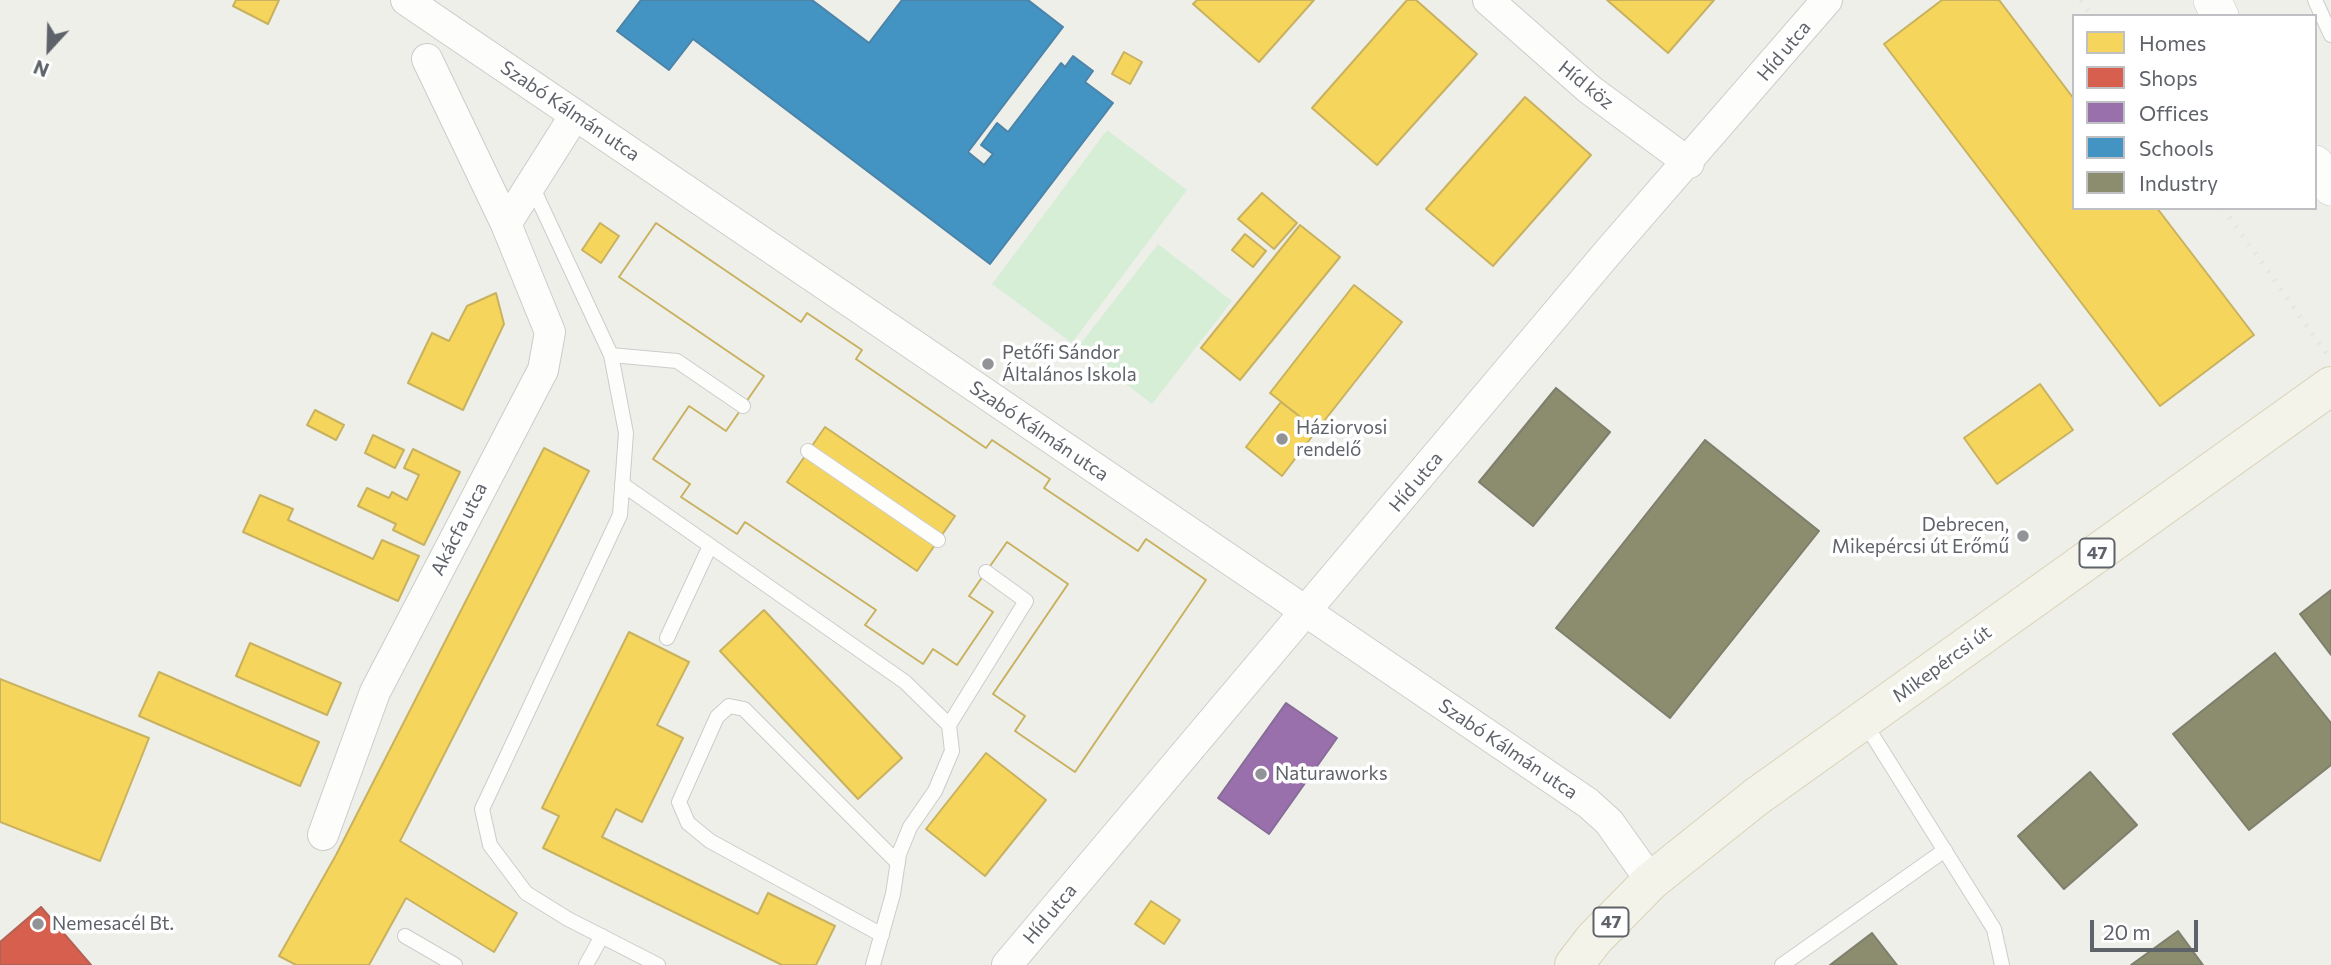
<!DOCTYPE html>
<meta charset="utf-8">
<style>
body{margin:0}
#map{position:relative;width:2331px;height:965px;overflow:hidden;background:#efefea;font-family:Commissioner,sans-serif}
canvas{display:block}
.legend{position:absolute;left:2072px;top:14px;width:245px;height:196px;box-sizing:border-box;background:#fff;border:2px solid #bfc0c3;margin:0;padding:9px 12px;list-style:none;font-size:21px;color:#5e6269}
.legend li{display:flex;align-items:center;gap:14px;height:35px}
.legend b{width:35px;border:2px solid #bfc0c3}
.north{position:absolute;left:14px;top:14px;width:70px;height:70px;-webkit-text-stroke:5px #fff;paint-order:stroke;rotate:202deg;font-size:19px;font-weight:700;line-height:28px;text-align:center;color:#5e6269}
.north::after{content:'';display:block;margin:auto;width:24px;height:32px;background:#5e6269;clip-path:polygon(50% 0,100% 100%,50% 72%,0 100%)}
.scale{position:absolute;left:2090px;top:920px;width:108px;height:32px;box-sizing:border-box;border:4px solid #5e6269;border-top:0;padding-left:9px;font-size:21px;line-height:24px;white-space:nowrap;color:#5e6269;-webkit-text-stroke:5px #fff;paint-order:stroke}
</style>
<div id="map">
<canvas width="2331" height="965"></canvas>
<ul class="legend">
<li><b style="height:19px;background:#f6d55c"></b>Homes</li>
<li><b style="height:19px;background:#d6604d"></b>Shops</li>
<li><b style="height:19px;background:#9970ab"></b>Offices</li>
<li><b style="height:19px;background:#4393c3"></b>Schools</li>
<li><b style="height:19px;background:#8c8c6e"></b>Industry</li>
</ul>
<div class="north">N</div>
<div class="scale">20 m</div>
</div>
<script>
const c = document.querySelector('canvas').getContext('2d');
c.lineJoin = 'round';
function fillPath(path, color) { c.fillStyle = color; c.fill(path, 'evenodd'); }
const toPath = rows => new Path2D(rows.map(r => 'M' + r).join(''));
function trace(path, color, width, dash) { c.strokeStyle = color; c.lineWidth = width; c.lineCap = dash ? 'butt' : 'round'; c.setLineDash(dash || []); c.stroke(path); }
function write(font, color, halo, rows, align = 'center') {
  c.font = font + ' Commissioner,sans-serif'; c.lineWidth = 7; c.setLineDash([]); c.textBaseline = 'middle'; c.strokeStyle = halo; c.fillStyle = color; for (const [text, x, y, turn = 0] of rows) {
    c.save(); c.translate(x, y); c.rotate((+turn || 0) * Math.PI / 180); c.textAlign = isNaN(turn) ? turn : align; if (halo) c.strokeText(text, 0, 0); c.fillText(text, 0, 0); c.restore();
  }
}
const green = toPath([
 [1107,130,1187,190,1072,343,992,284],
 [1158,244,1232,301,1152,404,1078,347]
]);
const homes = toPath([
 [236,0,279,0,268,24,233,6,236,0],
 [1197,0,1314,0,1259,62,1193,4,1197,0],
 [1407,0,1416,0,1477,54,1377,165,1312,108,1407,0],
 [1607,0,1714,0,1668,53,1607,0],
 [1942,0,1999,0,2074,99,2074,208,2157,208,2254,335,2160,406,1884,44,1942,0],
 [1124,52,1142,62,1130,84,1112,74,1124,52],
 [1525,97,1591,155,1493,266,1426,209,1525,97],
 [1262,193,1297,223,1274,249,1238,219,1262,193],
 [600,223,619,236,601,263,582,250,600,223],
 [656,223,801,322,807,313,862,350,856,359,986,448,992,440,1050,479,1044,488,1138,551,1146,539,1206,580,1075,772,1015,731,1025,716,993,694,1068,584,1007,542,969,596,993,612,957,665,933,649,923,664,865,625,876,610,745,522,737,534,681,497,690,484,653,459,689,406,726,431,764,376,619,277,656,223],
 [825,427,955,516,917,571,787,482,825,427],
 [656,223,801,322,807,313,862,350,856,359,986,448,992,440,1050,479,1044,488,1138,551,1146,539,1206,580,1075,772,1015,731,1025,716,993,694,1068,584,1007,542,969,596,993,612,957,665,933,649,923,664,865,625,876,610,745,522,737,534,681,497,690,484,653,459,689,406,726,431,764,376,619,277,656,223],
 [1300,225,1340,257,1240,380,1201,348,1300,225],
 [1245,234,1266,251,1253,267,1232,250,1245,234],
 [1354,285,1402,322,1317,430,1270,393,1354,285],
 [496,293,504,324,463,410,408,383,432,333,449,341,467,306,496,293],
 [2040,384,2073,430,1997,484,1964,438,2040,384],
 [1281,402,1317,430,1282,476,1246,447,1281,402],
 [315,410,344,425,336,440,307,425,315,410],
 [373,435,404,450,395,468,365,453,373,435],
 [544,448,589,471,400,841,517,913,494,952,406,898,369,965,296,965,279,956,336,855,544,448],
 [413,449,460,472,424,545,393,530,396,524,358,506,367,488,389,498,392,492,407,500,419,475,404,468,413,449],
 [260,495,293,509,288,520,373,559,382,540,419,556,398,601,243,532,260,495],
 [764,610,902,758,858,799,720,651,764,610],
 [629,632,689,662,657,725,683,738,642,822,616,809,602,837,758,914,768,893,835,926,816,965,782,965,543,848,559,816,542,808,629,632],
 [250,643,341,683,327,715,236,676,250,643],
 [159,672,319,742,300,786,139,716,159,672],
 [0,679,149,738,100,861,0,822,0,679],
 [986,753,1046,800,985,876,926,829,986,753],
 [1151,901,1180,920,1164,944,1135,924,1151,901]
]);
const shops = toPath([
 [41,907,91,965,0,965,0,942,41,907]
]);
const offices = toPath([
 [1286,703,1337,738,1269,834,1218,798,1286,703]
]);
const schools = toPath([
 [641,0,812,0,869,43,902,0,1028,0,1063,27,968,152,984,165,993,154,981,145,997,123,1008,132,1061,63,1065,67,1073,56,1093,71,1085,82,1113,103,990,264,693,39,669,70,617,31,641,0]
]);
const industry = toPath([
 [1556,388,1610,432,1533,526,1479,482,1556,388],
 [1705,440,1819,531,1670,718,1556,628,1705,440],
 [2331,590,2331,655,2300,614,2331,590],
 [2275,653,2331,723,2331,765,2249,830,2173,734,2275,653],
 [2090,772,2137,825,2064,889,2018,836,2090,772],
 [2178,931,2203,965,2131,965,2178,931],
 [1872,933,1897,965,1830,965,1872,933]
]);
const service = toPath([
 [2315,0,2331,35],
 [531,184,611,355,626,433,620,515,482,809,490,845,526,893,568,919,658,965],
 [611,355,677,361,743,406],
 [808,451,938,540],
 [622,484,905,682,949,725,952,751,935,791,910,827,899,854,893,894,873,965],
 [667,638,710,546],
 [1864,722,1994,929,2002,965],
 [949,725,1026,601,986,572],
 [882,935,710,841,688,823,679,802,717,717,729,706,744,709,898,863],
 [405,936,455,965],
 [586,965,602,936],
 [1782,965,1945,850]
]);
const minor = toPath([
 [406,0,1588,803,1609,822,1651,881],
 [1488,0,1589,89,1689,163],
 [427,59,506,224],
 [323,835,375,692,543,370,550,332,506,224,575,115],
 [1007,965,1609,251,1827,0]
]);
const tertiary = toPath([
 [2212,0,2220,16],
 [2315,164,2331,187]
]);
const primary = toPath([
 [1574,965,1594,939,1651,881,1756,797,2331,386]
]);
const rail = toPath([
 [2081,0,2091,16],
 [2223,208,2331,360]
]);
const markers = [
 [988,364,7,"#919396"],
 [1282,439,7,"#919396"],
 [2023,536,7,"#919396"],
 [1261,774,7,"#919396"],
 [38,924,7,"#919396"]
];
const shields = [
 [2097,553,35],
 [1611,922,35]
];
const shieldNames = [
 ["47",2097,553],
 ["47",1611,922]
];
const streetNames = [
 ["Híd utca",1784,51,-50],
 ["Híd köz",1586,85,39],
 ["Szabó Kálmán utca",570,111,34],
 ["Szabó Kálmán utca",1039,431,34],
 ["Híd utca",1416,482,-50],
 ["Akácfa utca",459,529,-63],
 ["Mikepércsi út",1942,664,-36],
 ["Szabó Kálmán utca",1508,749,34],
 ["Híd utca",1050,914,-50]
];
const poiNames = [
 ["Petőfi Sándor",1002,353],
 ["Általános Iskola",1002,375],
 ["Háziorvosi",1296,428],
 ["rendelő",1296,450],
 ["Debrecen,",2009,525,"right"],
 ["Mikepércsi út Erőmű",2009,547,"right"],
 ["Naturaworks",1275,774],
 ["Nemesacél Bt.",52,924]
];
fillPath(green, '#d6edd6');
fillPath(homes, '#f6d55c');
trace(homes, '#c8b260', 2);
fillPath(shops, '#d6604d');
trace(shops, '#b26155', 2);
fillPath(offices, '#9970ab');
trace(offices, '#876c97', 2);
fillPath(schools, '#4393c3');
trace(schools, '#4b84a8', 2);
fillPath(industry, '#8c8c6e');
trace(industry, '#7e7f6c', 2);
trace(service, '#cbcccb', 16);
trace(minor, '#cbcccb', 32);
trace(tertiary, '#cbcccb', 38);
trace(primary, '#d9d2b6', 40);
trace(service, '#fdfdfc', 14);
trace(minor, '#fdfdfc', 30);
trace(tertiary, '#fdfdfc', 37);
trace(primary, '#f4f3e9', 38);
trace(rail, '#e5e5e4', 5, [2, 9]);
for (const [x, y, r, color] of markers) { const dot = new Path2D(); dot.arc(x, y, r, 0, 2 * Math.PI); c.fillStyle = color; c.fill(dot); trace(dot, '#fff', 2.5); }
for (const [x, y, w] of shields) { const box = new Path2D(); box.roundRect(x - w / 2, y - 14.5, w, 29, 5); c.fillStyle = '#fff'; c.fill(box); trace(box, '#5e6269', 2); }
write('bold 18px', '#5e6269', null, shieldNames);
write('19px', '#5e6269', '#fff', streetNames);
write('19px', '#5e6269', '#fff', poiNames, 'left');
</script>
